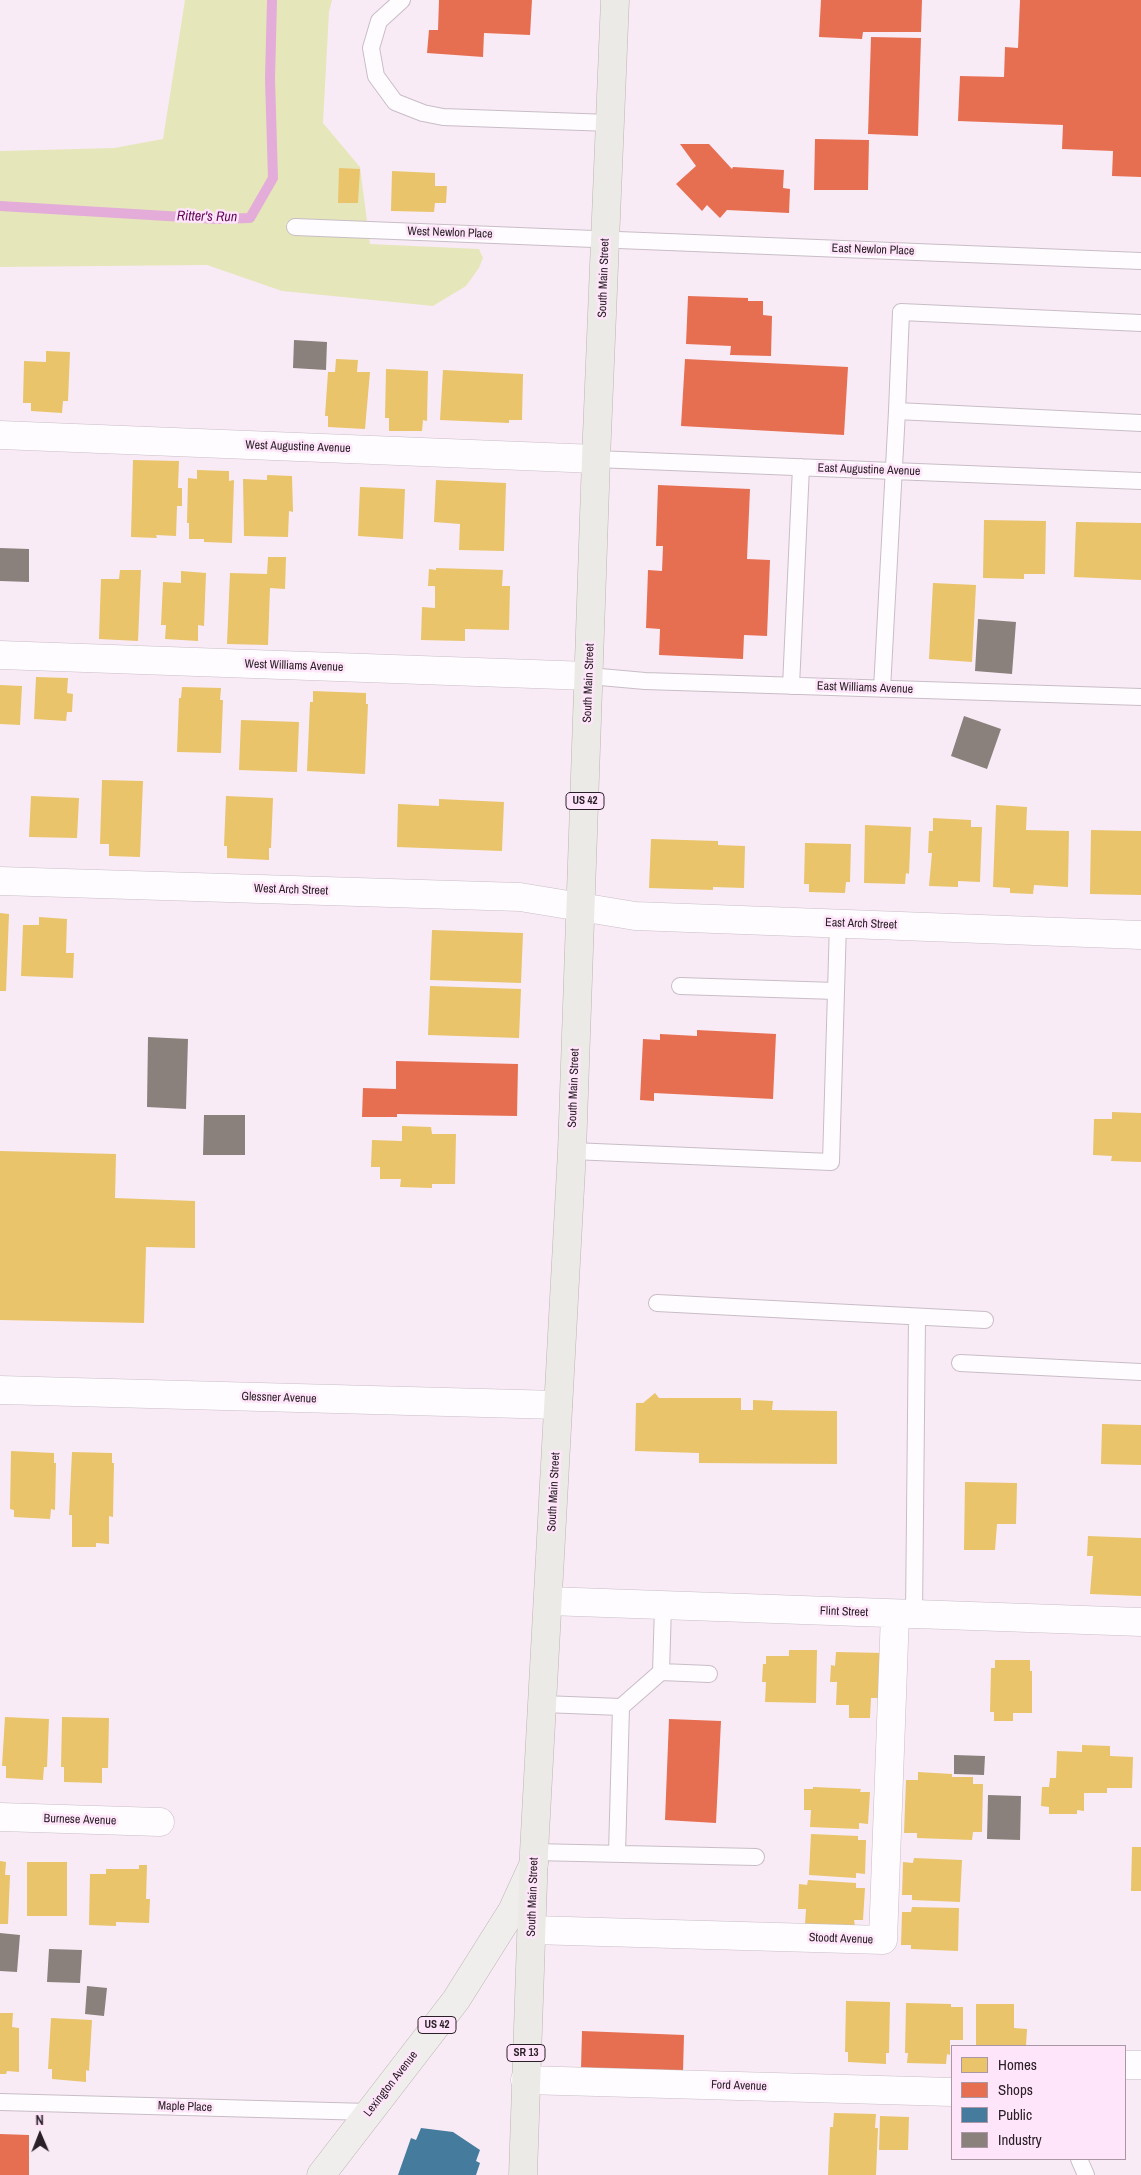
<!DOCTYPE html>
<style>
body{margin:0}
#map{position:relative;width:1141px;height:2175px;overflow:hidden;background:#f9ebf6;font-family:"Archivo Narrow",sans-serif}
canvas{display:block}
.legend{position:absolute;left:951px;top:2045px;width:175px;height:115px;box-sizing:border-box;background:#ffe5f9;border:1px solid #aa96a5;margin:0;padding:6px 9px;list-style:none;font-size:15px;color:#2a2028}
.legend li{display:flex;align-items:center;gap:10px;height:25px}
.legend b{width:25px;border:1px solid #aa96a5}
.north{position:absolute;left:15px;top:2110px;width:50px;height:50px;-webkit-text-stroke:4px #ffe5f9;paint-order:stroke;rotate:359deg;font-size:14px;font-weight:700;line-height:20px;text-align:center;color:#2a2028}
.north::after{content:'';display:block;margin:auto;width:18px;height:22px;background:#2a2028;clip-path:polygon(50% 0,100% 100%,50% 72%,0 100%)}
</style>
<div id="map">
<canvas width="1141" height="2175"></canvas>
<ul class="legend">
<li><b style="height:14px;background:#e9c46a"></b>Homes</li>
<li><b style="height:14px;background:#e76f51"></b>Shops</li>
<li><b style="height:14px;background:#457b9d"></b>Public</li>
<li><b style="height:14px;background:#8a817c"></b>Industry</li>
</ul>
<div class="north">N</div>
</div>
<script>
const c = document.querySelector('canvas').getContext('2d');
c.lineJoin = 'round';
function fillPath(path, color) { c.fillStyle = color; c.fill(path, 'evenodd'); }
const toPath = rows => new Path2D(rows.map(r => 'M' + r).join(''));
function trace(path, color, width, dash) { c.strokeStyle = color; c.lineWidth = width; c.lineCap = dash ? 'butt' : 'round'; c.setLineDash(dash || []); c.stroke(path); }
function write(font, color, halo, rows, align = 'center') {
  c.font = font + ' "Archivo Narrow",sans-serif'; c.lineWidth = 5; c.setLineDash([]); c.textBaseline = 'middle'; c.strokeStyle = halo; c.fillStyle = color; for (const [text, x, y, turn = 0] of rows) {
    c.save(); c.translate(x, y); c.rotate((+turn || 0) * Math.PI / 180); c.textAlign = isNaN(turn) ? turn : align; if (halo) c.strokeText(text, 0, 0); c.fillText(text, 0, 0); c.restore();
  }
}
const green = toPath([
 [185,0,332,0,329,12,323,123,360,167,370,244,479,249,483,258,479,268,466,286,433,306,282,291,207,265,0,267,0,151,114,148,163,139]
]);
const homes = toPath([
 [339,168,360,169,358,203,338,203],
 [392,171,435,173,435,186,447,186,446,203,435,203,434,212,391,211],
 [46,351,70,352,68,401,63,401,62,413,31,411,31,403,23,403,24,361,46,362],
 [336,359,358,360,357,372,370,372,365,429,328,427,328,416,325,416,328,372,335,372],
 [386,369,428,371,427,421,423,420,422,431,389,431,389,418,385,418],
 [443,370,523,374,522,420,509,420,509,423,440,420],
 [133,460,179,461,178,488,182,488,182,506,177,506,176,536,156,535,157,538,131,537],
 [197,470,229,471,229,481,234,480,232,543,204,542,204,539,189,539,189,523,187,523,188,478,197,479],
 [267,475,292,476,293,512,289,511,288,537,244,536,243,479,267,480],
 [436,480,506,483,504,551,459,550,460,524,434,522],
 [360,487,405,489,403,539,358,536],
 [984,520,1046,521,1045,574,1024,574,1024,579,983,578],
 [1076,522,1141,523,1141,580,1074,577],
 [268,557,286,557,285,589,270,588,268,645,227,644,230,573,267,574],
 [436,568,503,570,502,586,510,586,509,630,465,629,465,641,421,640,422,607,435,608,435,586,428,586,429,569,436,570],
 [120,570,141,570,138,641,99,639,101,579,119,579],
 [181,571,206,573,204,626,198,625,198,641,165,639,166,625,161,625,163,582,181,583],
 [933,583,976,585,972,662,929,659],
 [36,677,68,678,67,693,73,694,72,712,67,712,66,721,34,719],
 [0,685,22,686,20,725,0,724],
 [182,687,221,688,220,700,223,700,221,753,177,752,179,698,181,698],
 [313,691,366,693,366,704,368,704,365,774,307,771,310,702,313,702],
 [241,720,299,722,297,772,239,770],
 [102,780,143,781,140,857,109,856,109,844,100,844],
 [31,796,79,798,77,838,29,837],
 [226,796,273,798,271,848,269,848,269,860,227,858,227,846,224,846],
 [439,799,504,802,502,851,397,847,398,804,439,806],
 [996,805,1027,807,1026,830,1069,831,1068,887,1034,885,1033,894,1010,893,1010,888,993,887],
 [933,818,971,820,971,827,982,827,980,882,958,881,958,887,929,886,932,853,928,853,929,831,933,831],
 [865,825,911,827,909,874,906,873,905,884,864,883],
 [1091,830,1141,831,1141,895,1090,894],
 [651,839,718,841,718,845,745,846,744,888,713,887,713,890,649,888],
 [805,843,851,844,850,882,846,882,845,893,809,892,809,884,804,884],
 [0,913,9,914,6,991,0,991],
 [39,917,67,919,66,953,74,953,73,978,21,976,23,925,39,925],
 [432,930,523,933,521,983,430,980],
 [430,986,521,989,519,1038,428,1035],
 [1112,1112,1141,1113,1141,1162,1111,1161,1112,1156,1093,1155,1094,1119,1112,1119],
 [402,1126,431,1127,432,1134,456,1134,455,1184,432,1184,432,1188,400,1187,401,1179,380,1179,380,1167,371,1167,372,1140,402,1141],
 [0,1151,116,1154,115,1198,195,1201,195,1248,146,1247,144,1323,0,1320],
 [655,1393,659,1398,741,1398,741,1410,753,1410,753,1400,773,1401,772,1410,837,1411,837,1464,699,1463,699,1453,635,1451,636,1403,643,1403],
 [1102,1424,1141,1425,1141,1465,1101,1464],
 [11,1451,54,1453,54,1463,56,1463,55,1510,51,1509,50,1519,14,1517,14,1510,10,1509],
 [72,1452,112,1453,112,1463,114,1463,113,1517,109,1516,109,1544,96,1543,96,1547,72,1547,72,1515,69,1515],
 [965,1482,1017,1483,1016,1524,997,1524,995,1550,964,1550],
 [1088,1536,1141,1538,1141,1596,1090,1594,1093,1556,1087,1556],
 [789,1650,817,1650,816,1703,765,1702,766,1682,762,1682,763,1664,766,1664,766,1656,789,1656],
 [836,1652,886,1653,884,1698,871,1698,870,1718,849,1718,849,1705,836,1705,837,1682,830,1682,831,1665,835,1666],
 [995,1660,1030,1660,1030,1671,1032,1671,1032,1713,1013,1713,1013,1721,994,1721,994,1712,990,1712,991,1668,995,1668],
 [5,1717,49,1719,47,1767,44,1767,43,1780,6,1778,6,1766,2,1766],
 [62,1717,109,1718,108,1768,102,1768,102,1783,64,1782,64,1767,61,1767],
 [1082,1745,1110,1746,1110,1756,1133,1757,1132,1788,1107,1788,1107,1793,1084,1793,1084,1811,1077,1810,1077,1814,1049,1814,1049,1807,1041,1806,1042,1787,1049,1787,1050,1778,1056,1778,1057,1751,1082,1752],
 [918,1772,952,1774,952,1777,973,1777,973,1784,983,1784,982,1832,973,1832,972,1840,917,1838,917,1833,904,1833,906,1780,918,1780],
 [813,1787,861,1789,860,1792,870,1792,868,1824,859,1823,859,1829,810,1827,811,1810,804,1810,804,1789,813,1789],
 [811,1834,858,1836,858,1840,866,1840,865,1874,856,1873,856,1878,809,1875],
 [1132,1847,1141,1847,1141,1891,1131,1891],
 [914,1858,962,1860,960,1902,912,1900,912,1895,902,1895,903,1862,913,1863],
 [0,1861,6,1862,5,1875,10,1875,8,1924,0,1924],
 [27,1862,67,1862,67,1916,27,1916],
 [139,1865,147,1865,146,1899,150,1899,149,1923,116,1922,116,1926,89,1925,90,1874,106,1874,106,1869,139,1869],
 [808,1880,856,1883,856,1888,865,1888,863,1920,854,1920,855,1926,805,1924,806,1909,798,1909,799,1884,807,1885],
 [912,1907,959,1908,958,1951,911,1949,911,1945,901,1945,902,1912,911,1912],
 [846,2001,890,2002,889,2053,886,2053,886,2064,848,2062,848,2052,845,2052],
 [906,2003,951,2004,951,2007,963,2007,963,2040,950,2040,950,2055,947,2054,946,2064,907,2063,908,2053,905,2053],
 [976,2004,1014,2004,1014,2028,1027,2029,1026,2046,976,2046],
 [0,2013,13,2013,12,2027,19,2028,19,2072,7,2071,6,2074,0,2074],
 [51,2018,92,2020,89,2071,86,2070,86,2082,52,2079,52,2069,48,2069],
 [834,2113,876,2114,875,2128,878,2128,876,2175,828,2175,830,2127,833,2127],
 [880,2116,909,2117,908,2150,879,2150]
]);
const shops = toPath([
 [439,0,532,0,530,35,484,33,483,57,427,53,429,30,438,30],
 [821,0,922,0,921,32,863,32,862,39,819,37],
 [1020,0,1141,0,1141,177,1112,176,1113,151,1062,149,1063,125,958,121,960,76,1004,77,1005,47,1018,48],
 [871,37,921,38,918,136,868,134],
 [815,139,869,140,868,190,814,190],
 [680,144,709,144,732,169,733,167,784,170,783,188,790,189,789,213,727,210,720,218,707,205,702,211,676,184,696,166],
 [688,296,748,298,748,301,763,301,763,315,772,316,771,356,730,355,731,346,686,344],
 [685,359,848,367,844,435,681,426],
 [658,485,750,489,747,559,770,560,767,636,744,635,743,659,659,655,660,629,646,628,648,570,662,571,663,546,656,546],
 [697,1030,776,1034,773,1099,654,1093,654,1101,640,1100,643,1039,660,1040,660,1034,697,1036],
 [396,1061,518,1064,517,1116,397,1114,397,1117,362,1117,363,1088,396,1089],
 [669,1719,721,1721,716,1823,665,1820],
 [582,2031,684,2035,683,2072,581,2069],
 [0,2134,29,2135,29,2175,0,2175]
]);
const public = toPath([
 [421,2128,453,2132,480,2150,476,2161,480,2163,476,2175,398,2175,411,2138,416,2140]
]);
const industry = toPath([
 [294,340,327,342,326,370,293,368],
 [0,548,29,549,29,582,0,581],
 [978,619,1016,622,1012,674,975,671],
 [964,716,1001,729,987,769,951,756],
 [148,1037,188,1039,186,1109,147,1107],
 [204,1115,245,1115,245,1155,203,1155],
 [954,1755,985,1756,984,1775,954,1774],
 [988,1795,1021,1796,1020,1840,987,1839],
 [0,1933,20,1935,17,1972,0,1971],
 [49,1949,82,1950,80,1983,47,1982],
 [87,1986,107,1988,104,2016,85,2014]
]);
const stream = toPath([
 [0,206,217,219,250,218,273,178,270,79,272,0]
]);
const service = toPath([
 [402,0,379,21,371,48,376,76,395,102,423,113,443,117,610,123],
 [295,227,1141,261],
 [1141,323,901,312,897,411,1141,423],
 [596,459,1141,481],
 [589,676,645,681,1141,697],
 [791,686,801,467],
 [882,689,897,411],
 [680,986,836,991],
 [572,1151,831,1162,838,923],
 [657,1303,985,1320],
 [960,1363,1141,1372],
 [914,1614,917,1317],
 [661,1672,663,1606],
 [543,1704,621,1707,661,1672,709,1674],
 [534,1852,756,1857],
 [617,1854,621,1707],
 [0,2102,369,2112],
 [1079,2159,1086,2175]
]);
const minor = toPath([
 [0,435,596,459],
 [0,655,589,676],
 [0,881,520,897,635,916,1141,935],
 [548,1601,1141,1622],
 [0,1817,160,1822],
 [532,1930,883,1940,895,1614],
 [1125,2065,1141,2065],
 [525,2080,952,2092]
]);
const tertiary = toPath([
 [0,1390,558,1405]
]);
const primary = toPath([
 [321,2175,456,2000,512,1911,534,1863]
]);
const trunk = toPath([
 [523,2175,534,1852,572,1151,596,459,615,0]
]);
const shields = [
 [585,801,38],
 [437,2025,38],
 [526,2053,38]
];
const shieldNames = [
 ["US 42",585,801],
 ["US 42",437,2025],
 ["SR 13",526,2053]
];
const streetNames = [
 ["West Newlon Place",450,233,2],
 ["East Newlon Place",873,250,2],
 ["South Main Street",604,278,-88],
 ["West Augustine Avenue",298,447,2],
 ["East Augustine Avenue",869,470,2],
 ["West Williams Avenue",294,666,2],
 ["South Main Street",589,683,-88],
 ["East Williams Avenue",865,688,2],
 ["West Arch Street",291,890,2],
 ["East Arch Street",861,924,2],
 ["South Main Street",574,1088,-88],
 ["Glessner Avenue",279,1398,2],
 ["South Main Street",554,1492,-87],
 ["Flint Street",844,1612,2],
 ["Burnese Avenue",80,1820,2],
 ["South Main Street",533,1897,-88],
 ["Stoodt Avenue",841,1939,2],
 ["Lexington Avenue",391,2084,-52],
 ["Ford Avenue",739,2086,2],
 ["Maple Place",185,2107,2]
];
const waterNames = [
 ["Ritter's Run",207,217,1]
];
fillPath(green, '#e6e6bb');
fillPath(homes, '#e9c46a');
fillPath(shops, '#e76f51');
fillPath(public, '#457b9d');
fillPath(industry, '#8a817c');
trace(stream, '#e3acd9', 10);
trace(service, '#c8bdc6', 18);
trace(minor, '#c8bdc6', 29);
trace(tertiary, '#c8bdc6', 29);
trace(primary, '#bab5b1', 29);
trace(trunk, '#bab5b1', 29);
trace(service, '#fefcfe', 16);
trace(minor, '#fefcfe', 28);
trace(tertiary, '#fefcfe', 28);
trace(primary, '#f0eeec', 28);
trace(trunk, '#eceae6', 28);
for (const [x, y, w] of shields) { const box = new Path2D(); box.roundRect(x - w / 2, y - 8.5, w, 17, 4); c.fillStyle = '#ffe5f9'; c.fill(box); trace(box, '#2a2028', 1); }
write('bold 11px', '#2a2028', null, shieldNames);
write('12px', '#2a2028', '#ffe5f9', streetNames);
write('italic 14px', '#610758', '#ffe5f9', waterNames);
</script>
